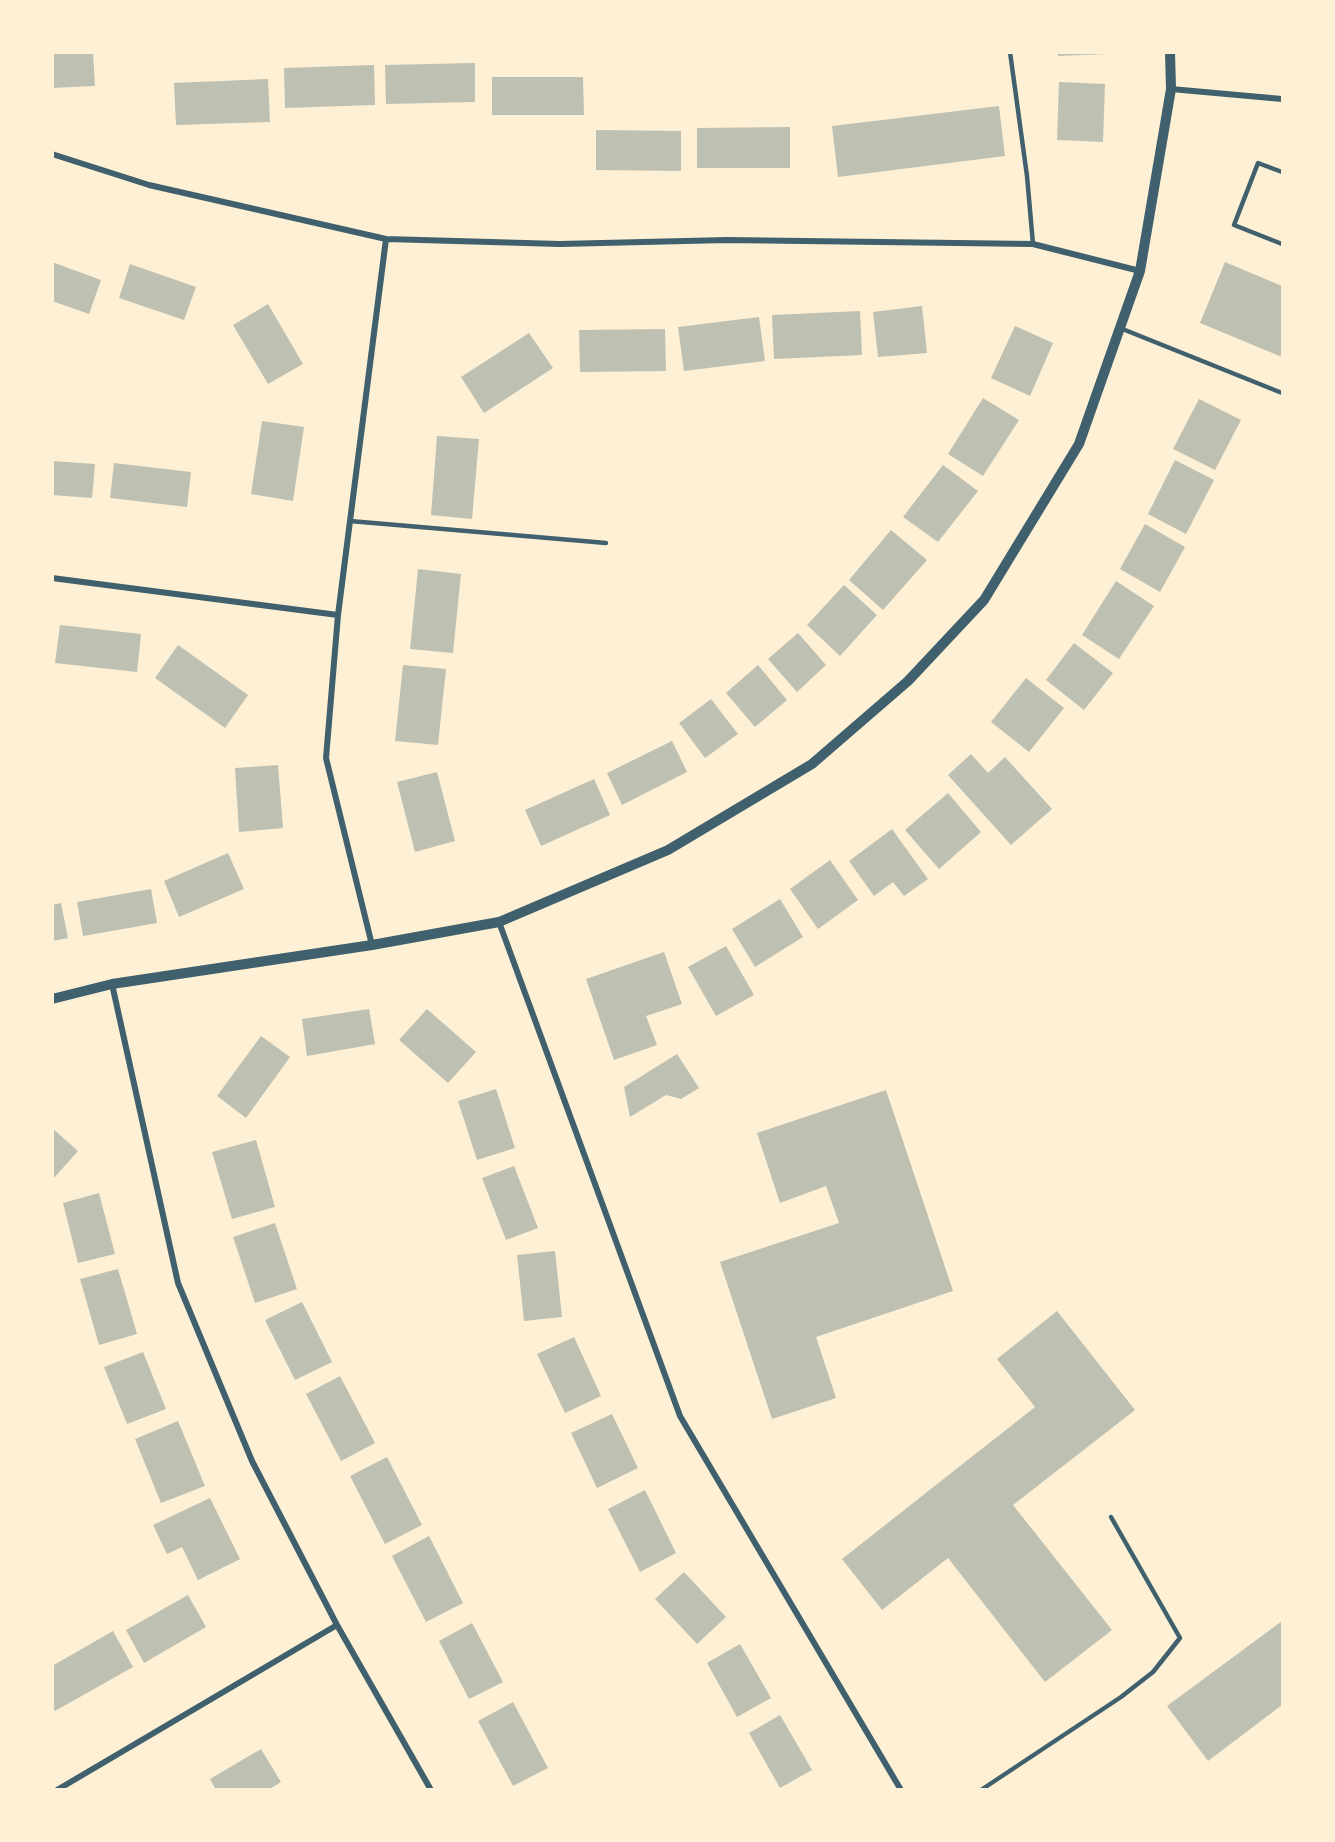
<!DOCTYPE html>
<style>
body{margin:0}
#map{position:relative;width:1335px;height:1842px;overflow:hidden;background:#fdf0d5;font-family:Roboto,sans-serif}
canvas{display:block}
.frame{position:absolute;inset:0;border:54px solid #fdf0d5;pointer-events:none}
</style>
<div id="map">
<canvas width="1335" height="1842"></canvas>
<div class="frame"></div>
</div>
<script>
const c = document.querySelector('canvas').getContext('2d');
c.lineJoin = 'round';
function fillPath(path, color) { c.fillStyle = color; c.fill(path, 'evenodd'); }
const toPath = rows => new Path2D(rows.map(r => 'M' + r).join(''));
function trace(path, color, width, dash) { c.strokeStyle = color; c.lineWidth = width; c.lineCap = dash ? 'butt' : 'round'; c.setLineDash(dash || []); c.stroke(path); }
const building = toPath([
 [52,52,93,52,95,86,52,88],
 [1058,52,1108,52,1108,54,1058,56],
 [475,63,475,102,386,104,385,65],
 [374,65,375,105,285,108,284,68],
 [492,77,583,77,584,115,492,115],
 [268,79,270,122,176,125,174,83],
 [1059,82,1105,84,1103,142,1057,140],
 [999,106,1005,156,838,177,832,126],
 [790,127,790,168,697,168,697,128],
 [596,130,681,131,681,171,596,170],
 [52,262,101,280,89,314,52,301],
 [1225,262,1282,286,1282,357,1200,323],
 [130,264,196,287,184,320,119,298],
 [268,304,303,364,268,384,233,325],
 [922,306,927,353,878,357,873,312],
 [860,311,862,355,774,359,772,315],
 [759,317,765,361,684,371,678,327],
 [1015,326,1053,343,1030,396,991,378],
 [665,329,666,371,580,372,579,330],
 [529,333,553,368,484,413,461,377],
 [983,398,1019,420,983,476,948,454],
 [1199,399,1241,420,1215,470,1173,449],
 [262,421,304,427,293,501,251,494],
 [437,436,479,439,472,519,431,515],
 [1175,460,1214,480,1186,534,1148,514],
 [52,461,95,464,92,498,52,495],
 [114,463,191,472,187,507,110,498],
 [943,465,978,491,938,542,903,517],
 [1145,524,1185,547,1160,592,1120,569],
 [891,530,927,560,883,610,849,580],
 [418,569,461,574,453,653,410,649],
 [1116,581,1154,606,1119,659,1082,635],
 [844,585,877,615,840,656,807,625],
 [60,625,141,634,137,672,55,663],
 [798,633,826,665,797,692,768,659],
 [1074,643,1113,673,1084,710,1046,680],
 [178,645,248,695,225,728,155,678],
 [403,665,446,669,438,745,395,741],
 [758,665,787,700,755,727,726,693],
 [1026,678,1064,708,1029,752,991,722],
 [711,699,738,734,705,758,679,723],
 [672,741,687,772,622,805,607,773],
 [971,754,988,773,1005,757,1052,809,1011,845,948,775],
 [278,765,283,828,239,832,235,768],
 [437,772,455,841,415,852,397,782],
 [594,779,610,815,541,846,525,810],
 [948,793,981,832,939,869,905,830],
 [892,829,928,879,904,896,893,882,874,896,849,861],
 [228,853,244,889,179,917,164,881],
 [830,860,858,900,818,929,790,889],
 [151,889,157,923,83,936,77,902],
 [780,899,803,937,755,967,732,929],
 [61,903,68,938,52,941,52,905],
 [726,946,754,995,716,1016,688,967],
 [664,952,682,1004,646,1016,657,1045,614,1060,586,979],
 [369,1009,375,1044,307,1056,302,1019],
 [427,1009,476,1052,448,1083,399,1040],
 [261,1036,290,1057,246,1118,217,1096],
 [677,1054,699,1088,681,1099,666,1095,630,1117,624,1087],
 [496,1089,515,1148,477,1160,458,1101],
 [886,1090,953,1291,816,1337,836,1398,772,1419,720,1262,839,1223,826,1186,780,1203,757,1133],
 [52,1128,78,1151,54,1178,52,1177],
 [256,1140,275,1207,232,1219,212,1152],
 [514,1166,538,1228,506,1240,482,1178],
 [99,1193,115,1254,78,1263,63,1203],
 [275,1223,297,1289,255,1303,233,1237],
 [555,1251,562,1317,524,1321,517,1255],
 [118,1269,137,1334,99,1345,80,1279],
 [302,1302,332,1362,295,1380,265,1320],
 [1057,1311,1135,1410,1013,1505,1112,1630,1045,1682,948,1558,882,1610,842,1559,1035,1407,997,1359],
 [574,1337,601,1396,565,1413,537,1354],
 [143,1352,166,1409,127,1424,104,1367],
 [340,1376,375,1443,341,1461,306,1394],
 [612,1414,638,1468,597,1488,571,1433],
 [178,1421,205,1486,161,1503,135,1439],
 [387,1457,422,1525,385,1544,350,1476],
 [645,1490,676,1553,640,1572,608,1509],
 [210,1498,240,1559,198,1580,182,1547,167,1554,153,1525],
 [429,1536,463,1603,426,1622,392,1556],
 [684,1572,726,1617,697,1644,655,1599],
 [188,1595,206,1627,144,1663,126,1630],
 [1282,1621,1282,1705,1208,1761,1167,1706],
 [472,1623,503,1682,469,1699,439,1641],
 [113,1631,133,1667,55,1711,52,1706,52,1666],
 [740,1644,771,1698,737,1717,707,1663],
 [513,1702,548,1768,513,1786,478,1721],
 [780,1715,812,1770,780,1788,749,1733],
 [261,1749,281,1782,268,1790,216,1790,210,1779]
]);
const service = toPath([
 [1010,52,1027,176,1033,244],
 [1282,172,1258,163,1234,225,1282,244],
 [1120,328,1282,393],
 [350,521,606,543],
 [981,1790,1121,1697,1153,1672,1180,1638,1111,1517]
]);
const minor = toPath([
 [1171,89,1282,99],
 [52,154,149,185,386,239,560,244,727,240,1033,244,1140,271],
 [52,578,338,615],
 [499,922,680,1416,901,1790],
 [372,945,326,758,338,615,386,239],
 [112,984,178,1283,252,1461,337,1625,431,1790],
 [57,1790,337,1625]
]);
const tertiary = toPath([
 [52,999,112,984,372,945,499,922,668,850,812,764,908,681,984,600,1079,444,1140,271,1171,89,1170,52]
]);
fillPath(building, '#bec0b2');
trace(service, '#3f606c', 4.5);
trace(minor, '#3f606c', 6);
trace(tertiary, '#3f606c', 10);
</script>
